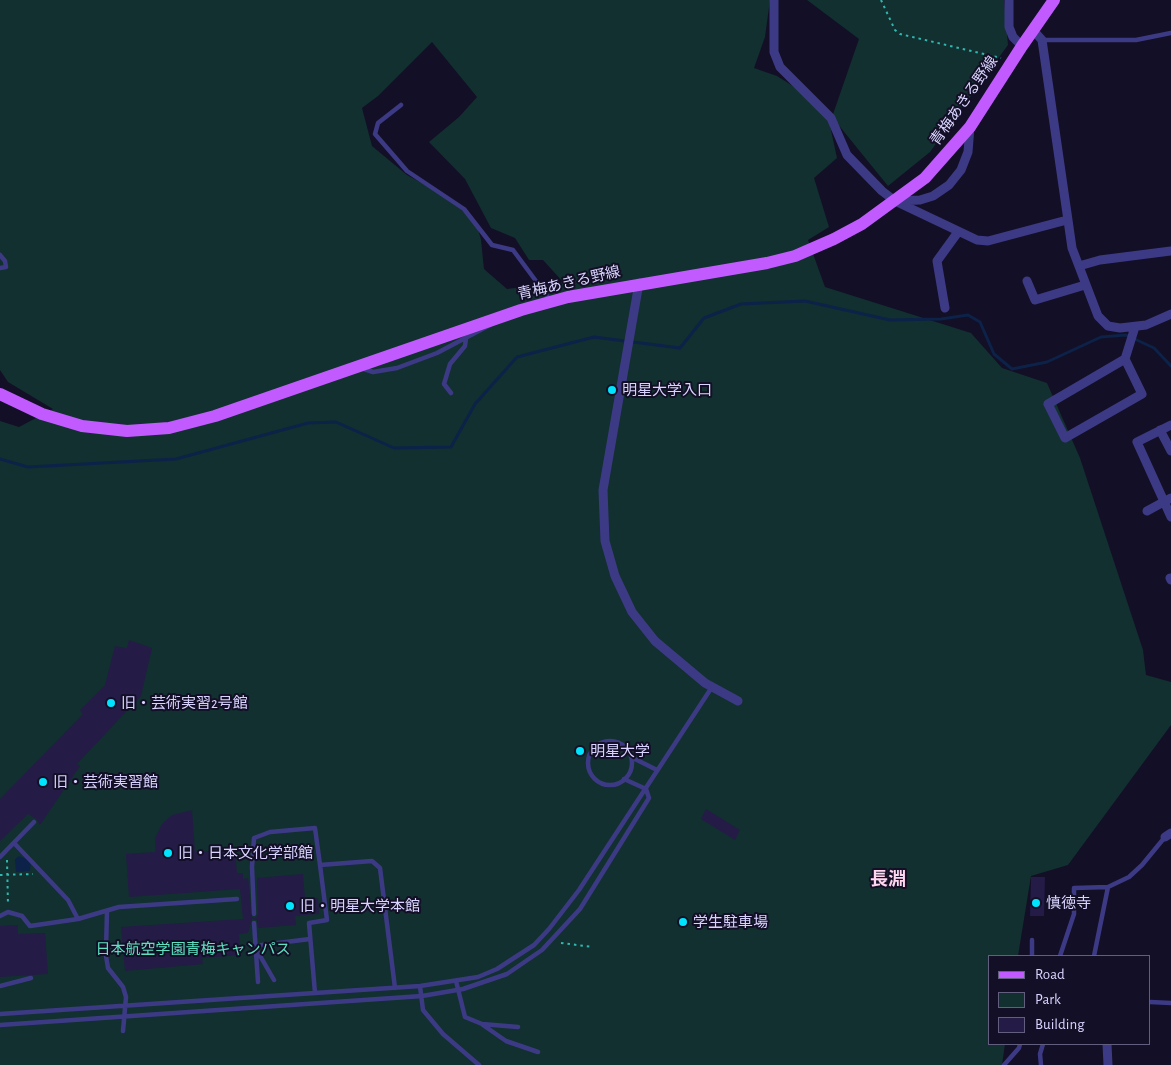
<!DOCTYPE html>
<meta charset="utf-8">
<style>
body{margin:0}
#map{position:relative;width:1171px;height:1065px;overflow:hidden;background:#130f26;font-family:"Alegreya Sans",sans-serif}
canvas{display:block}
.legend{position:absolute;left:988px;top:955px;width:162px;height:90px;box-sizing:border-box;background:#130f26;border:1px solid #625e7d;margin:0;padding:6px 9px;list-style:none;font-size:15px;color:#d9d4ff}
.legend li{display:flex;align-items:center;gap:10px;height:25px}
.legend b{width:25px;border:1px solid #625e7d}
</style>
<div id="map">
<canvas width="1171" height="1065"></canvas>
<ul class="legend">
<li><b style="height:6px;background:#c25bff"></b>Road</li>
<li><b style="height:14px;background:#12302f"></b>Park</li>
<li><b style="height:14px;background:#241b47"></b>Building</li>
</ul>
</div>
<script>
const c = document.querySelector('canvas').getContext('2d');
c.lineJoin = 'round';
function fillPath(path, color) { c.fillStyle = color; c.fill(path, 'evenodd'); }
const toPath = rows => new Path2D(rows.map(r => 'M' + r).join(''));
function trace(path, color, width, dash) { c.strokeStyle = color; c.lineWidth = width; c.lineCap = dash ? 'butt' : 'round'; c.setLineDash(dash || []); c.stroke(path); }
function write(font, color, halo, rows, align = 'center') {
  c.font = font + ' "Alegreya Sans","Noto Sans JP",sans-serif'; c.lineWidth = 4; c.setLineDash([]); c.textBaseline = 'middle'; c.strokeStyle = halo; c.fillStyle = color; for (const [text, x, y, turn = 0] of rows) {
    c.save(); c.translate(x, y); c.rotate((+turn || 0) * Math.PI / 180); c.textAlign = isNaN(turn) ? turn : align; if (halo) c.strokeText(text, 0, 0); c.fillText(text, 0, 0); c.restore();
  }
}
const green = toPath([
 [0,0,770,0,765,37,754,68,777,76,826,107,837,158,814,178,829,227,808,240,825,287,971,333,1002,368,1047,383,1080,458,1143,650,1146,675,1171,682,1171,725,1068,865,1031,876,1018,956,990,956,990,1044,1005,1044,1002,1065,0,1065,0,421,19,427,53,409,8,382,0,370],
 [432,42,477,97,459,117,429,142,465,179,491,228,515,238,529,260,543,260,563,282,507,289,484,269,481,240,477,225,451,199,407,175,372,146,362,108,378,96],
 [807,0,1004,0,1008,45,930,152,888,186,832,117,859,39]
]);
const water = toPath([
 [19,856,31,861,30,871,16,872,15,859]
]);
const stream = toPath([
 [0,459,28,467,176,459,308,423,336,422,394,448,451,447,475,404,517,357,594,337,680,348,704,318,741,304,805,301,890,320,941,319,968,315,980,322,994,354,1012,369,1047,362,1101,337,1126,335,1154,348,1171,366]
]);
const building = toPath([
 [129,640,152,648,141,696,77,764,80,766,40,825,36,819,28,814,0,841,0,799,83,714,80,710,105,685,115,646,127,648],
 [706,809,740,830,735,840,701,819],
 [192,810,195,852,235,849,237,873,243,873,243,879,248,878,252,917,256,918,258,914,257,878,303,874,305,899,318,898,319,914,295,916,296,925,258,928,257,920,252,919,248,933,239,934,240,955,202,958,203,964,125,971,121,927,243,919,240,889,129,897,126,854,155,852,155,838,162,824,172,815],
 [1031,877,1045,877,1044,916,1030,916],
 [18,925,18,934,45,933,48,974,0,977,0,926]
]);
const path = toPath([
 [881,0,895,30,900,34,1001,58],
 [7,860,8,905],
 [0,875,33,874],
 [561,943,593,947]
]);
const lane = toPath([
 [1043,40,1136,40,1171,33],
 [401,105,378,123,375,134,407,171,464,209,492,245,513,250,550,300],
 [0,255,5,261,6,267,0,268],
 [364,369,373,372,397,368,437,353,490,325],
 [451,393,444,384,450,364,465,346,466,338],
 '588 763a22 22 0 1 1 44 0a22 22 0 1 1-44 0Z',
 [631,757,657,770],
 [14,843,68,900,78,919],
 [0,857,34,822],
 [254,914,252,867,254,838,270,832,315,828,320,865],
 [0,916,8,912,22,916,30,926,78,919,119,907,237,899],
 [254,923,258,982],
 [254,946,310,939],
 [255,947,274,980],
 [106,950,107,911],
 [106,956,108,968,123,987,126,997,123,1031],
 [1032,956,1032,940],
 [1060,956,1074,914,1074,888,1108,887],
 [1094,956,1108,887,1129,877,1142,865,1165,837],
 [456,981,465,1017,482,1024,518,1027],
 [0,986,31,978],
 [420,986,423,1010,443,1034,479,1065],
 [315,993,309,923,327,920,320,865,372,861,380,868,395,988],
 [1150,1002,1171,1003],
 [0,1014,420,986,478,977,497,969,534,945,549,929,579,890,712,687],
 [0,1025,422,996,463,989,507,974,542,950,580,909,649,798,646,789,624,779],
 [483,1025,506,1041,538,1052],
 [1004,1065,1019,1048,1020,1044],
 [1041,1065,1040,1054,1043,1044]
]);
const street = toPath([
 [774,0,774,52,780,67,831,118,847,155,882,191,895,201,977,240,988,241,1067,220],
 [1009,0,1009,27,1013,37,1022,46],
 [1033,30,1042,40,1072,248,1098,316,1108,326,1120,328,1146,325,1171,314],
 [898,201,920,200,933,196,949,185,961,170,968,152,970,127],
 [1079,266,1100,260,1171,251],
 [1027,281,1035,300,1085,285],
 [639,283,603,490,605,541,615,576,632,612,655,641,705,683,738,701],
 [945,308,937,261,958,232],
 [1125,359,1142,394,1065,438,1048,404,1125,359,1135,327],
 [1171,425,1137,442,1171,517],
 [1160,430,1171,451],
 [1147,511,1171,498],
 [1170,578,1171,580],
 [1165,837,1171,833],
 [1107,1044,1108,1065]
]);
const primary = toPath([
 [0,394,42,414,82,426,127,431,169,428,215,416,521,310,568,297,767,263,795,256,834,239,862,224,925,178,970,127,1022,46,1054,0]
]);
const markers = [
 [612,390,5,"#00e5ff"],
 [111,703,5,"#00e5ff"],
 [580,751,5,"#00e5ff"],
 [43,782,5,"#00e5ff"],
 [168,853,5,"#00e5ff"],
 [1036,903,5,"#00e5ff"],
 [290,906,5,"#00e5ff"],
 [683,922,5,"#00e5ff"]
];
const streetNames = [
 ["青梅あきる野線",964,101,-55],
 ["青梅あきる野線",569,283,-13]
];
const poiNames = [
 ["明星大学入口",622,390],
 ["旧・芸術実習2号館",121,703],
 ["明星大学",590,751],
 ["旧・芸術実習館",53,782],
 ["旧・日本文化学部館",178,853],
 ["慎徳寺",1046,903],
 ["旧・明星大学本館",300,906],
 ["学生駐車場",693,922]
];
const parkNames = [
 ["日本航空学園青梅キャンパス",193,949]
];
const quarterNames = [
 ["長淵",888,880]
];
fillPath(green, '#12302f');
fillPath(water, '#0c2248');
trace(stream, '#0c2248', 3);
fillPath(building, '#241b47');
trace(path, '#2fb8b0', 2, [2.5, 4]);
trace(lane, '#3d3a85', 4.5);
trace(street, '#3d3a85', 9);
trace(primary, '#c25bff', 12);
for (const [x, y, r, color] of markers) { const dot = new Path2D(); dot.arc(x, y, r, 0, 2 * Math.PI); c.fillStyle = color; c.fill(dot); trace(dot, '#130f26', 2); }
write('15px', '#d9d4ff', '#130f26', streetNames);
write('15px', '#d9d4ff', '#130f26', poiNames, 'left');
write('15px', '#5fe0c0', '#130f26', parkNames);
write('bold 18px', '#ffd6f0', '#130f26', quarterNames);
</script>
